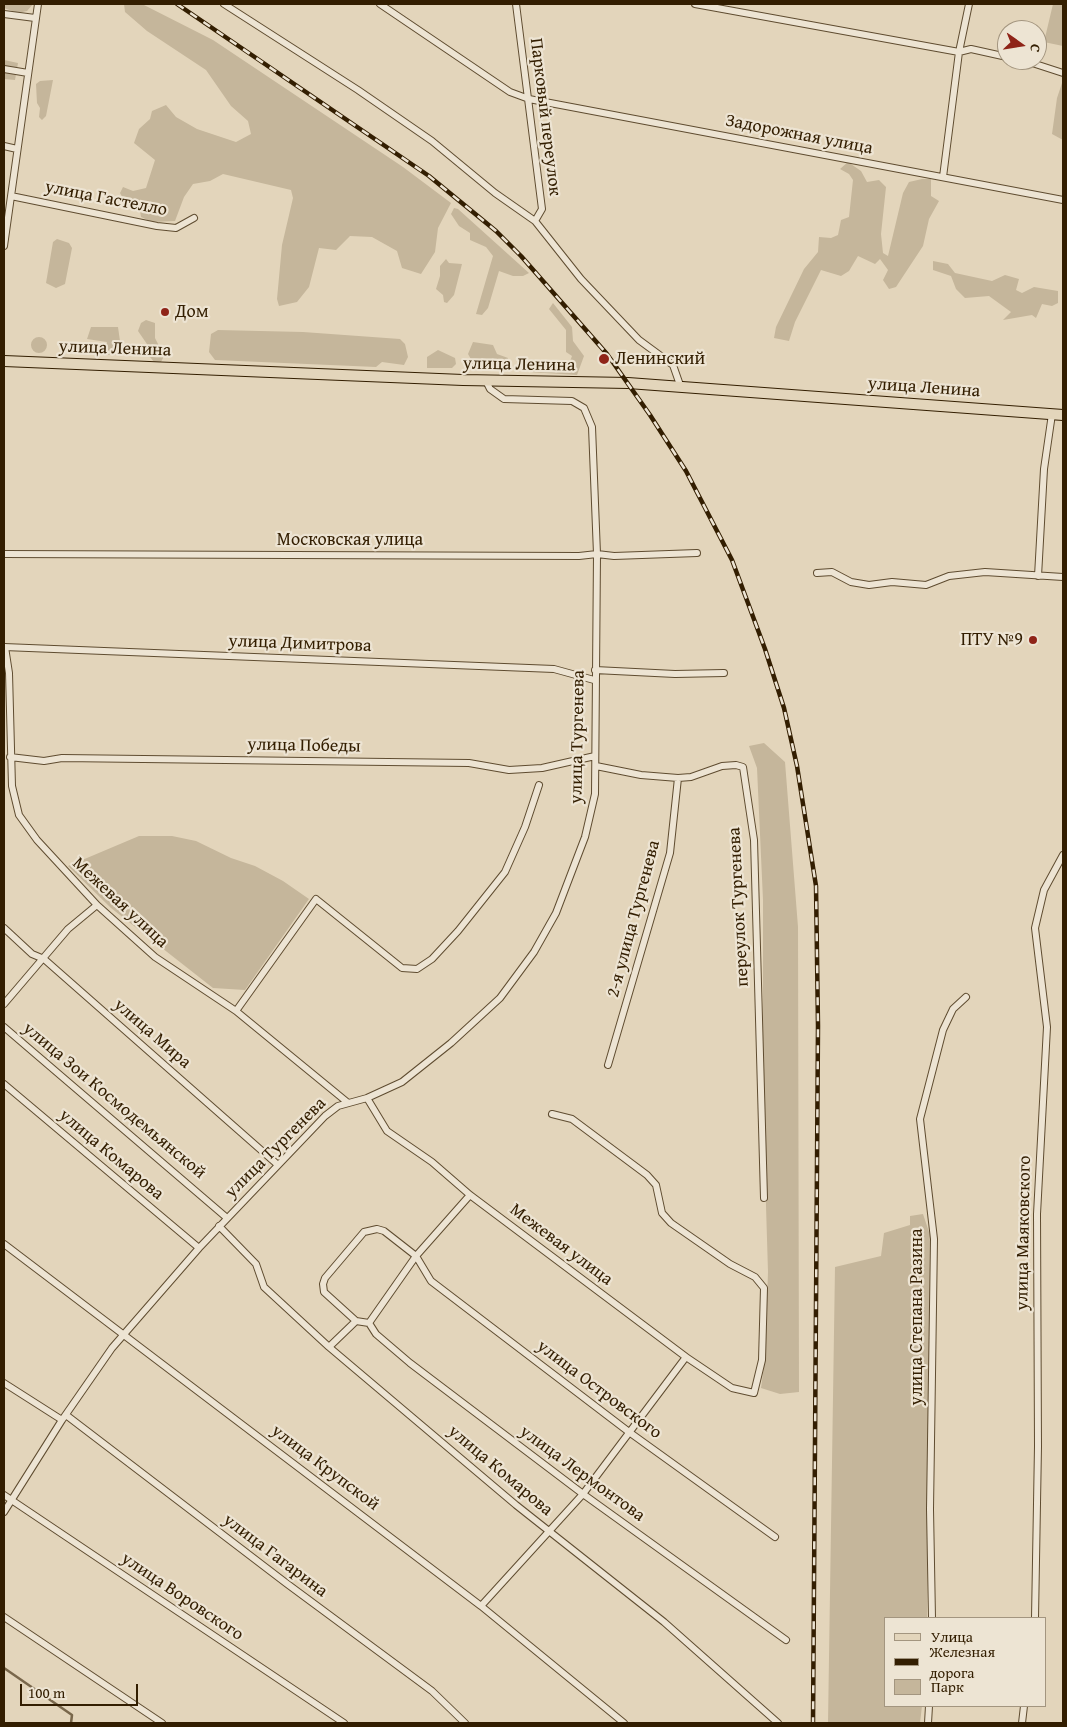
<!DOCTYPE html>
<meta charset="utf-8">
<style>
body{margin:0}
#map{position:relative;width:1067px;height:1727px;overflow:hidden;background:#e3d5bb;font-family:"Gentium Book Plus",serif}
canvas{display:block}
.frame{position:absolute;inset:0;border:5px solid #331e01;pointer-events:none}
.legend{position:absolute;left:884px;top:1617px;width:162px;height:90px;box-sizing:border-box;background:#ede4d3;border:1px solid #a3957f;margin:0;padding:6px 9px;list-style:none;font-size:15px;color:#331e01}
.legend li{display:flex;align-items:center;gap:10px;height:25px}
.legend b{width:25px;border:1px solid #a3957f}
.north{position:absolute;left:997px;top:20px;width:50px;height:50px;box-sizing:border-box;background:#ede4d3;border:1px solid #a3957f;border-radius:50%;rotate:103deg;font-size:14px;font-weight:700;line-height:20px;text-align:center;color:#331e01}
.north::after{content:'';display:block;margin:auto;width:18px;height:22px;background:#8f2418;clip-path:polygon(50% 0,100% 100%,50% 72%,0 100%)}
.scale{position:absolute;left:20px;top:1684px;width:118px;height:22px;box-sizing:border-box;border:2px solid #331e01;border-top:0;padding-left:6px;font-size:15px;line-height:18px;white-space:nowrap;color:#331e01;-webkit-text-stroke:4px #ede4d3;paint-order:stroke}
</style>
<div id="map">
<canvas width="1067" height="1727"></canvas>
<div class="frame"></div>
<ul class="legend">
<li><b style="height:6px;background:#e3d5bb"></b>Улица</li>
<li><b style="height:6px;background:#331e01"></b>Железная дорога</li>
<li><b style="height:14px;background:#c5b69b"></b>Парк</li>
</ul>
<div class="north">С</div>
<div class="scale">100 m</div>
</div>
<script>
const c = document.querySelector('canvas').getContext('2d');
c.lineJoin = 'round';
function fillPath(path, color) { c.fillStyle = color; c.fill(path, 'evenodd'); }
const toPath = rows => new Path2D(rows.map(r => 'M' + r).join(''));
function trace(path, color, width, dash) { c.strokeStyle = color; c.lineWidth = width; c.lineCap = dash ? 'butt' : 'round'; c.setLineDash(dash || []); c.stroke(path); }
function write(font, color, halo, rows, align = 'center') {
  c.font = font + ' "Gentium Book Plus",serif'; c.lineWidth = 4.5; c.setLineDash([]); c.textBaseline = 'middle'; c.strokeStyle = halo; c.fillStyle = color; for (const [text, x, y, turn = 0] of rows) {
    c.save(); c.translate(x, y); c.rotate((+turn || 0) * Math.PI / 180); c.textAlign = isNaN(turn) ? turn : align; if (halo) c.strokeText(text, 0, 0); c.fillText(text, 0, 0); c.restore();
  }
}
const green = toPath([
 [4,4,33,4,27,11,18,13,4,8],
 [124,4,142,4,213,40,403,167,451,203,438,228,435,252,421,274,402,268,397,251,372,237,350,236,336,250,319,248,309,287,297,302,279,306,277,299,282,245,293,198,291,190,223,174,210,181,193,184,184,197,175,221,152,222,141,217,139,204,125,202,120,193,123,187,133,191,146,188,155,160,134,143,139,129,150,119,152,111,166,105,176,117,197,129,236,142,251,134,248,121,231,106,206,70,147,31,125,12],
 [1053,4,1063,4,1063,46,1044,42],
 [4,60,18,63,15,80,4,79],
 [53,80,46,116,42,120,39,117,40,108,37,103,36,84,40,81],
 [1063,80,1063,140,1052,134,1057,98],
 [848,162,861,171,867,182,879,180,886,187,881,234,883,253,888,256,903,193,909,182,922,179,931,179,931,196,939,201,929,219,923,246,896,287,889,289,883,280,888,270,880,259,875,264,858,256,849,271,841,276,821,270,795,322,789,341,774,338,776,327,804,269,818,252,819,237,831,238,838,235,841,220,849,217,853,180,849,174,840,169],
 [454,208,458,209,529,273,523,276,513,276,499,271,488,308,482,315,476,314,493,256,486,247,470,240,470,233,459,226,451,214],
 [57,239,69,243,72,248,65,284,56,288,46,283,53,242],
 [446,259,449,263,462,264,454,295,447,303,444,302,443,295,436,289,440,276,440,266],
 [933,261,948,264,955,273,992,281,1005,275,1019,279,1016,290,1022,293,1034,287,1058,291,1058,303,1052,306,1042,304,1036,318,1032,315,1003,320,1011,312,989,296,965,298,956,289,951,276,933,270],
 [553,303,572,327,573,341,584,356,577,375,529,372,530,366,542,362,569,364,572,356,566,352,566,330,549,309],
 [146,320,155,323,155,338,164,356,161,362,154,362,150,357,149,347,138,331,141,323],
 [91,327,118,327,121,348,116,355,107,355,105,350,107,342,87,339],
 [218,330,303,332,400,339,405,344,408,357,404,365,382,362,376,367,215,360,209,352,211,334],
 '31 345a8 8 0 1 1 16 0a8 8 0 1 1-16 0Z',
 [473,342,493,345,497,354,508,358,509,364,506,370,477,371,470,368,472,361,468,354],
 [438,350,455,358,456,364,452,368,427,368,427,357],
 [764,743,785,762,798,927,799,1392,780,1394,761,1388,765,1359,768,1272,763,1106,763,900,757,768,749,746],
 [139,836,172,836,196,841,231,858,255,866,283,881,309,899,245,990,213,988,111,908,68,866],
 [923,1214,930,1235,927,1618,886,1618,886,1706,922,1706,920,1723,828,1723,835,1267,881,1256,884,1233,910,1225,910,1216]
]);
const stream = toPath([
 [4,1668,72,1715,71,1723]
]);
const street = toPath([
 [224,4,358,90,432,141,495,193,535,221],
 [380,4,510,92,529,99,1063,200],
 [516,4,542,209,535,221,581,279,639,340,673,365,680,385],
 [695,4,959,52,971,49,1007,57],
 [4,14,35,18],
 [1023,60,1063,73],
 [4,69,28,73],
 [4,146,17,149],
 [943,177,959,52,969,4],
 [11,196,157,226,176,228,194,218],
 [4,246,38,4],
 [4,554,579,556,597,554,614,556,697,553],
 [817,573,832,572,851,582,869,585,892,582,926,585,949,576,985,572,1063,577],
 [1038,576,1044,469,1052,414],
 [4,647,554,669,594,680],
 [5,647,9,673,12,786,19,815,37,840,97,905,155,957,236,1011,347,1102],
 [595,670,675,674,724,673],
 [10,757,44,761,62,758,469,763,509,770,542,768,595,756],
 [596,766,641,775,678,778,691,777,722,766,736,765,743,767,754,840,764,1198],
 [4,928,32,954,44,959,278,1165],
 [4,1004,68,929,97,905],
 [236,1011,316,899,402,968,417,969,432,959,458,931,505,872,525,827,539,785],
 [4,1027,227,1218],
 [608,1065,670,853,678,778],
 [4,1084,199,1248],
 [367,1098,387,1131,432,1162,470,1195,686,1357,732,1388,754,1393,762,1360,764,1288,755,1277,730,1264,671,1223,662,1213,656,1185,647,1175,572,1119,552,1114],
 [219,1226,256,1264,264,1287,329,1347,516,1505,664,1622,778,1723],
 [4,1244,481,1606,624,1723],
 [369,1323,356,1321,324,1292,323,1284,325,1278,364,1232,377,1229,384,1231,416,1256,431,1281,629,1432,775,1537],
 [369,1323,376,1334,410,1363,583,1494,786,1640],
 [369,1323,416,1256,470,1195],
 [329,1347,356,1321],
 [4,1383,62,1420],
 [66,1415,286,1583,432,1691,465,1723],
 [4,1495,344,1723],
 [4,1512,62,1420,112,1348,199,1248,325,1116,338,1106,367,1098,402,1082,451,1043,500,998,534,952,556,913,585,837,595,794,597,554,592,427,584,408,572,401,504,399,490,389,486,381],
 [481,1606,583,1494,686,1357],
 [4,1617,162,1723],
 [932,1618,930,1509,934,1239,920,1119,943,1030,953,1009,966,997],
 [1035,1618,1038,1446,1037,1214,1047,1027,1035,928,1044,890,1063,855],
 [928,1723,929,1706],
 [1022,1723,1024,1706]
]);
const primary = toPath([
 [4,361,463,380,628,383,1063,415]
]);
const rail = toPath([
 [177,4,429,176,496,231,521,256,607,354,650,415,686,471,732,560,765,649,784,708,797,766,816,886,818,1026,813,1723]
]);
const markers = [
 [165,312,5,"#8f2418"],
 [604,359,6,"#8f2418"],
 [1033,640,5,"#8f2418"]
];
const streetNames = [
 ["Парковый переулок",545,117,83],
 ["Задорожная улица",799,135,11],
 ["улица Гастелло",106,199,11],
 ["улица Ленина",115,349,2],
 ["улица Ленина",519,365,1],
 ["улица Ленина",924,388,4],
 ["Московская улица",350,540],
 ["улица Димитрова",300,644,2],
 ["улица Тургенева",578,737,-89],
 ["улица Победы",304,746,1],
 ["Межевая улица",120,903,43],
 ["переулок Тургенева",739,907,-93],
 ["2-я улица Тургенева",634,919,-75],
 ["улица Мира",152,1034,41],
 ["улица Зои Космодемьянской",114,1101,40],
 ["улица Тургенева",276,1148,-45],
 ["улица Комарова",111,1155,40],
 ["улица Маяковского",1024,1233,-89],
 ["Межевая улица",561,1245,37],
 ["улица Степана Разина",917,1317,-90],
 ["улица Островского",599,1390,37],
 ["улица Крупской",325,1468,37],
 ["улица Комарова",500,1471,40],
 ["улица Лермонтова",582,1474,36],
 ["улица Гагарина",275,1556,37],
 ["улица Воровского",182,1597,34]
];
const poiNames = [
 ["Дом",175,312],
 ["Ленинский",615,359],
 ["ПТУ №9",1023,640,"right"]
];
fillPath(green, '#c5b69b');
trace(stream, '#79674b', 2.5);
trace(street, '#5f4c30', 8);
trace(primary, '#331e01', 12);
trace(street, '#ede4d3', 6);
trace(primary, '#e3d5bb', 10);
trace(rail, '#331e01', 4.5);
trace(rail, '#ede4d3', 2.5, [8]);
for (const [x, y, r, color] of markers) { const dot = new Path2D(); dot.arc(x, y, r, 0, 2 * Math.PI); c.fillStyle = color; c.fill(dot); trace(dot, '#ede4d3', 2); }
write('18px', '#331e01', '#ede4d3', streetNames);
write('18px', '#331e01', '#ede4d3', poiNames, 'left');
</script>
